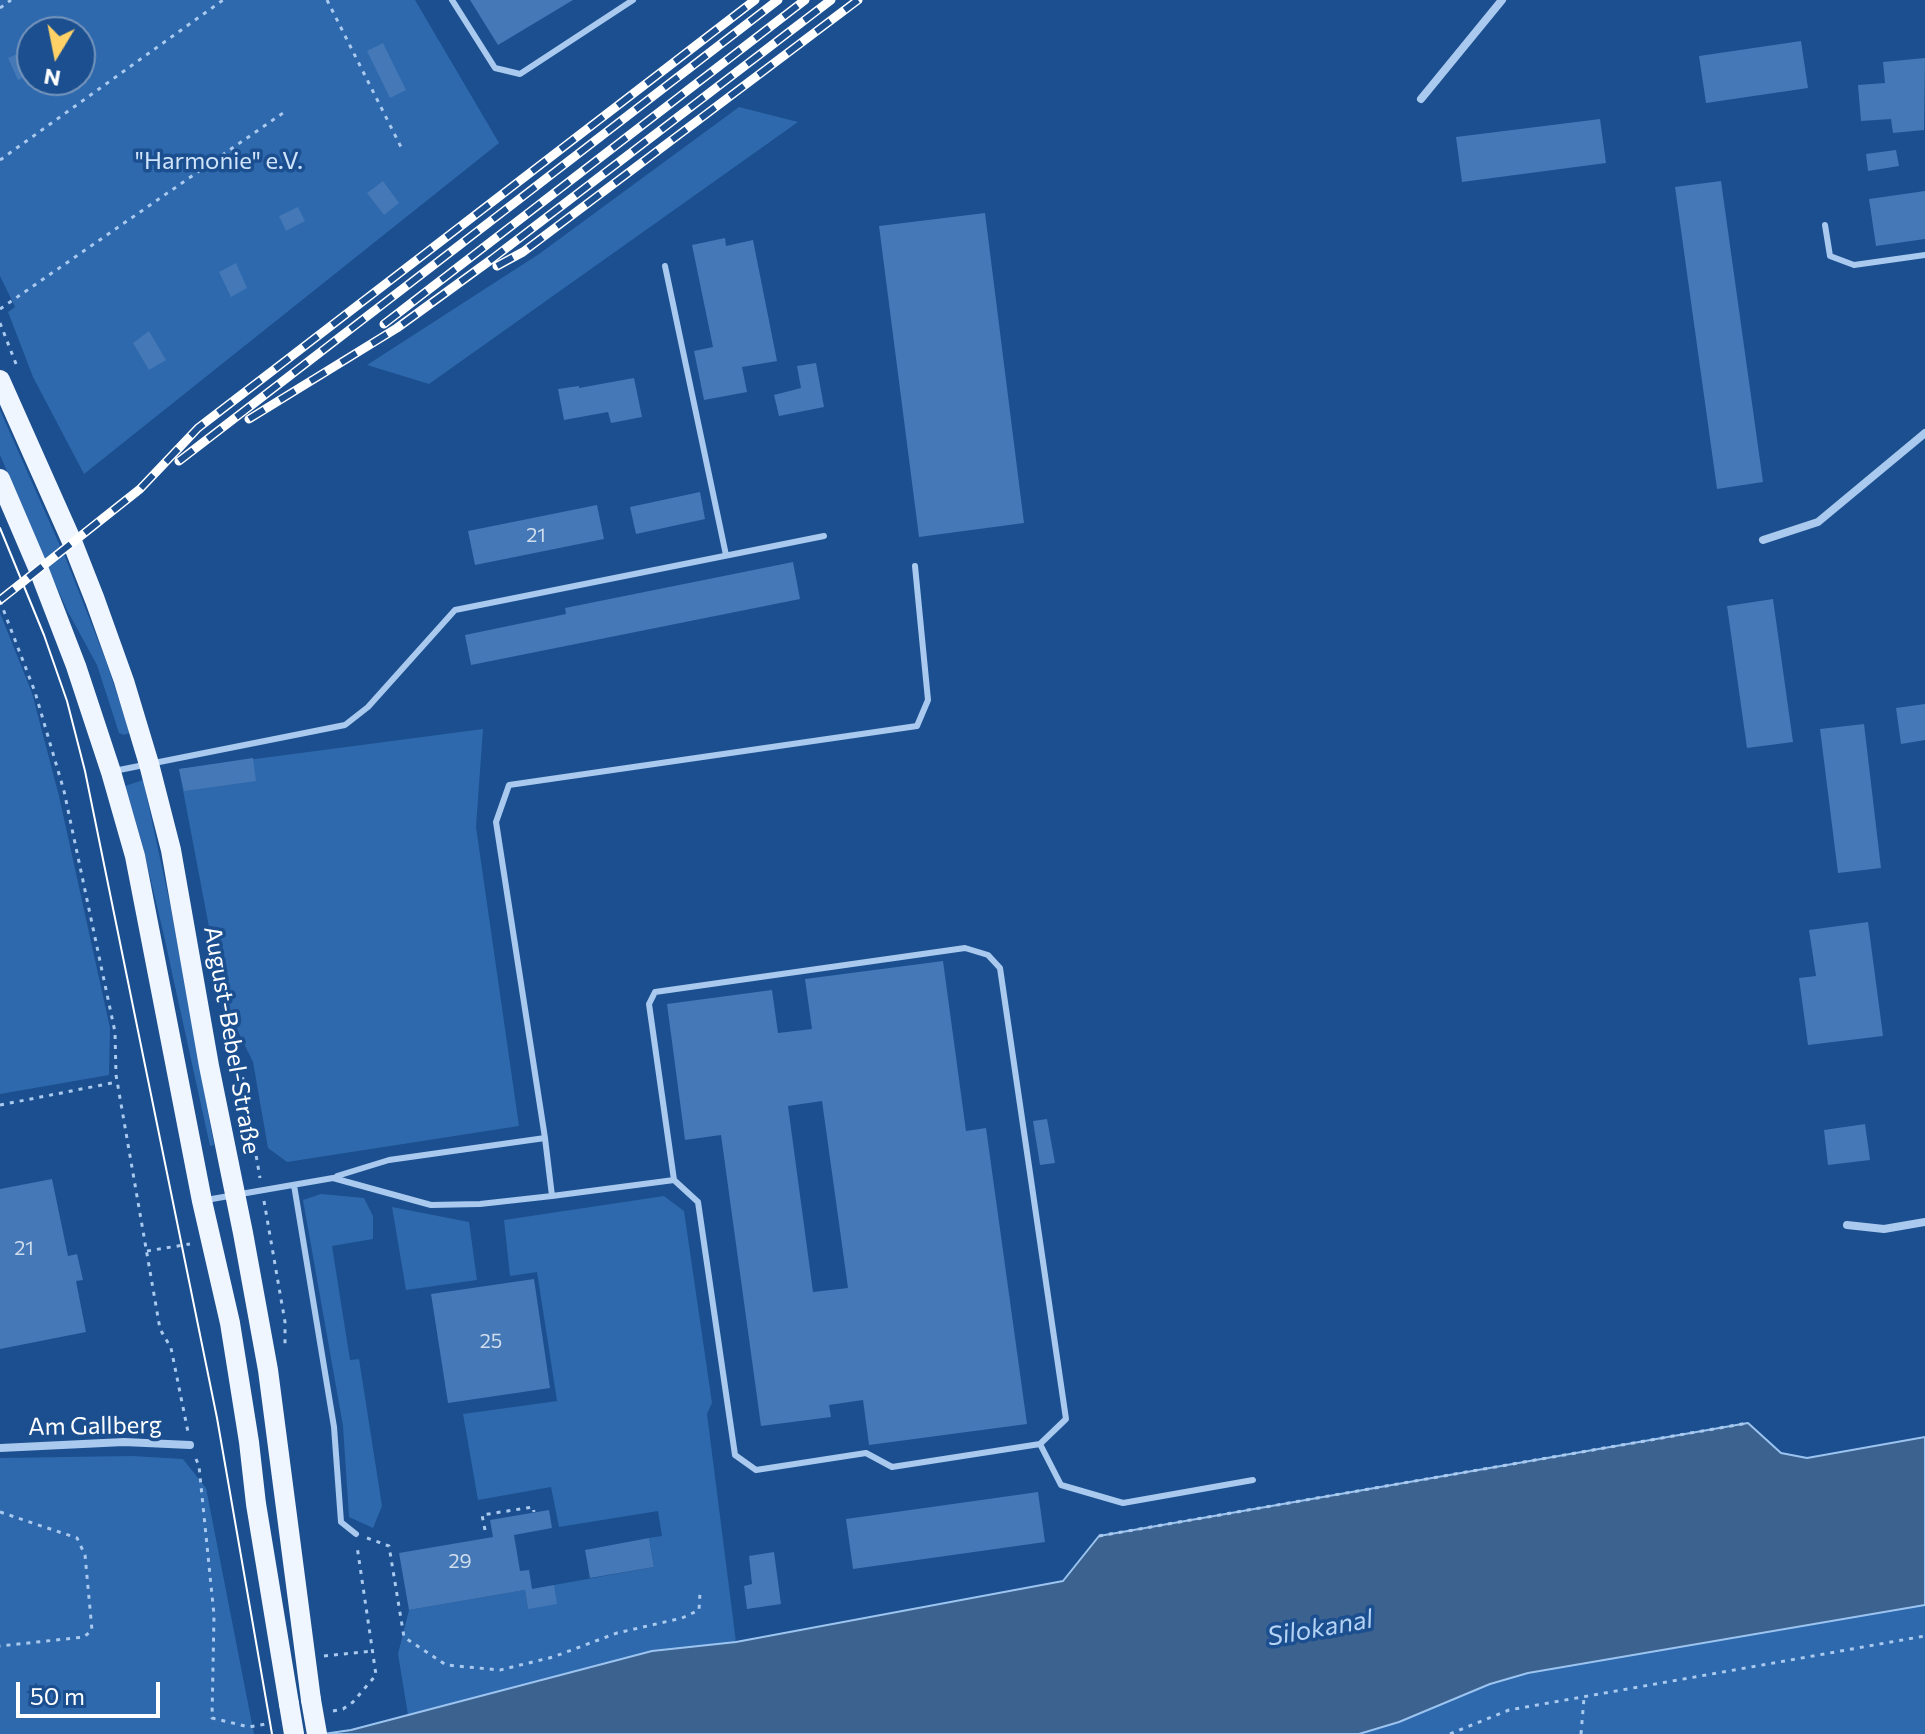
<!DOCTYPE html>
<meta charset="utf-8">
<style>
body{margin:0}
#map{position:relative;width:1925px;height:1734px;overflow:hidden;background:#1b4f8f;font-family:Commissioner,sans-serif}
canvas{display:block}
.north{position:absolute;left:16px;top:16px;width:80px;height:80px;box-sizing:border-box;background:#1b4f8f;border:2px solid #7695bc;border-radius:50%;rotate:190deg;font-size:22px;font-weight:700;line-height:32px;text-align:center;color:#fff}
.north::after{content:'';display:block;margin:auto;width:28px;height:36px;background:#ffd166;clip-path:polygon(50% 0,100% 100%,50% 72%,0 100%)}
.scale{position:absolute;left:16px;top:1682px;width:144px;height:36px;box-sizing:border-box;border:4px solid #fff;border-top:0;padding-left:10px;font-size:24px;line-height:28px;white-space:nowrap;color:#fff;-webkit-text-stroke:6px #1b4f8f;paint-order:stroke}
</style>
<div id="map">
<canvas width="1925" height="1734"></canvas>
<div class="north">N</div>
<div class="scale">50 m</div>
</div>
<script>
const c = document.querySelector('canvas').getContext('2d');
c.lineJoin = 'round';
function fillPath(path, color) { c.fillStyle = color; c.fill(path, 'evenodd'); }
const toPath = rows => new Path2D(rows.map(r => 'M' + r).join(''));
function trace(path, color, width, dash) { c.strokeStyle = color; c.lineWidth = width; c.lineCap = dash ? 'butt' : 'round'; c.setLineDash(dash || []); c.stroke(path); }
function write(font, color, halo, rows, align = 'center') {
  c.font = font + ' Commissioner,sans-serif'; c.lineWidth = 7; c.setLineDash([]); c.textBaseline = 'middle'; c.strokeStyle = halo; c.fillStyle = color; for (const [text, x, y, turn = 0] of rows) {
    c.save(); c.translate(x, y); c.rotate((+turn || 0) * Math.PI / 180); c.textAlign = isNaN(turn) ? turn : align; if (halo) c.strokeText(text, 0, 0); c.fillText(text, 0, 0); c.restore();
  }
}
const green = toPath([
 [0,0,415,0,499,143,84,474,33,377,8,312,15,307,0,276],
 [32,32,80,32,80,80,32,80],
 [739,107,798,122,429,384,367,365,539,254],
 [0,410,61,548,45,560,0,455],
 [64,554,106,661,126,721,129,733,124,735,119,733,97,665,67,610,48,568],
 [0,613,32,693,59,796,110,1028,109,1075,0,1094],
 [483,729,476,827,519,1126,287,1162,268,1148,253,1062,223,1001,179,769],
 [143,780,170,904,214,1145,210,1146,164,936,142,843,125,786],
 [321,1194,364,1198,373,1216,373,1239,332,1246,350,1360,359,1359,382,1506,373,1528,349,1517,343,1426,303,1200],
 [664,1196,684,1211,712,1403,707,1414,736,1642,652,1651,408,1715,398,1654,409,1610,525,1590,528,1608,554,1585,654,1567,649,1538,662,1536,658,1511,559,1527,551,1487,478,1500,463,1414,557,1401,537,1272,510,1276,504,1220],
 [392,1207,469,1222,477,1280,406,1290],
 [132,1456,183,1459,206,1488,254,1734,0,1734,0,1458],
 [1925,1605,1925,1734,1359,1734,1399,1722,1490,1684,1528,1673]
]);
const water = toPath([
 [1748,1423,1781,1453,1807,1458,1925,1437,1925,1605,1528,1673,1490,1684,1399,1722,1359,1734,323,1734,351,1730,652,1651,736,1642,1063,1581,1099,1536,1748,1423]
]);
const building = toPath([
 [470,0,573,0,498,45],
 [1801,41,1808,88,1706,103,1699,56],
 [383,43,406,90,390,98,367,51],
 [24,51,32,69,32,73,18,80,8,58],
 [1925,58,1924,130,1893,133,1891,119,1861,121,1858,85,1885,83,1883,62],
 [1600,119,1606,163,1462,182,1456,137],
 [1896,150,1899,166,1868,171,1866,154],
 [383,181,399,203,384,215,367,193],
 [1721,181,1763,482,1717,489,1675,187],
 [1925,191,1925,239,1876,246,1869,199],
 [298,207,305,221,286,231,279,216],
 [985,213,1024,523,919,537,879,226],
 [725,238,726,246,753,240,777,361,742,367,747,392,704,400,694,351,713,347,692,245],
 [236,263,247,288,231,297,219,272],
 [149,331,166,360,149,370,133,343],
 [816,363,824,407,779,416,774,395,801,388,797,366],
 [634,378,642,417,611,423,608,412,564,420,558,389,579,386,579,388],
 [700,492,705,519,636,534,630,507],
 [597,505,604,539,475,565,468,531],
 [793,562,800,599,471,665,465,635,566,614,565,608],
 [1773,599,1793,742,1747,748,1727,606],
 [1925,704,1925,740,1901,744,1896,708],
 [1864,724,1881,868,1838,873,1820,729],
 [253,758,256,781,184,791,179,769],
 [1868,922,1883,1036,1808,1045,1799,978,1816,976,1809,930],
 [943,961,966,1131,986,1128,1027,1424,869,1445,863,1400,829,1405,831,1417,761,1426,721,1135,685,1140,667,1004,772,990,778,1033,812,1029,805,979],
 [822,1101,848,1288,813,1292,788,1106],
 [1047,1119,1055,1163,1040,1165,1033,1121],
 [1865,1124,1870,1160,1828,1165,1824,1130],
 [52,1179,68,1256,77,1254,83,1280,76,1281,86,1332,0,1349,0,1189],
 [534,1279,550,1388,448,1403,431,1294],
 [1038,1492,1045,1542,853,1569,846,1519],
 [549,1510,552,1528,514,1535,520,1571,529,1570,532,1589,554,1585,557,1604,528,1609,525,1590,409,1610,399,1553,493,1537,490,1520],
 [649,1538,654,1567,590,1578,585,1550],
 [774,1552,781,1604,747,1609,744,1586,752,1584,749,1556]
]);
const path = toPath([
 [327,0,402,149],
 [0,8,11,0],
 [0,160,223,0],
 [0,309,283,113],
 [0,323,18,369],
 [0,601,35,692,64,791,115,1032,116,1075,160,1329,171,1348,188,1432],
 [224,1031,241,1068,260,1178],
 [0,1105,117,1082],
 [264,1201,285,1322,285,1348],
 [147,1251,190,1244],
 [196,1459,199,1466,214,1615,212,1718,249,1727,271,1723],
 [0,1512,77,1538,85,1555,92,1630,84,1637,0,1646],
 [485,1530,482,1515,533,1507,534,1512],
 [1099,1536,1748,1423],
 [367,1538,389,1546,404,1637,446,1665,500,1670,553,1657,617,1633,682,1618,699,1610,700,1593],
 [324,1656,373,1651],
 [333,1711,343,1709,353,1702,376,1675,357,1546],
 [1450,1734,1509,1710,1925,1636],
 [1581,1734,1584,1698]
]);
const service = toPath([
 [452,0,495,68,520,74,633,0],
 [1825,225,1830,256,1854,265,1925,255],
 [665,266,726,555],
 [114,771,345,725,368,707,455,610,824,536],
 [337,1176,389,1160,545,1138],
 [294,1185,334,1427,341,1522,356,1534],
 [552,1196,674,1180,698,1202,735,1455,756,1470,866,1453,892,1467,1040,1444,1066,1419,1000,968,988,955,965,948,655,992,649,1004,674,1180],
 [206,1200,333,1178,431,1205,480,1204,552,1196,545,1138,496,822,509,785,917,726,928,700,915,566],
 [1040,1444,1061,1485,1123,1503,1253,1480]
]);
const minor = toPath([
 [1421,99,1502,0],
 [1763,540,1818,522,1925,433],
 [1847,1225,1884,1229,1925,1222],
 [0,1448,124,1442,190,1445]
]);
const primary = toPath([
 [0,380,73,544,95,600,124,681,149,764,171,850,209,1066,243,1233,268,1370,311,1700],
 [0,479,39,570,76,666,111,772,135,856,202,1201,230,1323,249,1442,256,1504,289,1704]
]);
const tram = toPath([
 [0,528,44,635,67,701,85,771,217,1418,272,1734]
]);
const rail = toPath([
 [497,266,523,252,858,0],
 [384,324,805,0],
 [249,419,397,328,492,259,831,0],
 [179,461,778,0],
 [0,600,140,489,198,428,755,0]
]);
const primaryBridge = toPath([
 [311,1700,317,1734],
 [289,1704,294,1734]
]);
const numberNames = [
 ["21",536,535],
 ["21",24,1248],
 ["25",491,1341],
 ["29",460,1561]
];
const parkNames = [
 ["\"Harmonie\" e.V.",219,161]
];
const streetNames = [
 ["August-Bebel-Straße",232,1040,80],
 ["Am Gallberg",95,1426,-1]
];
const waterNames = [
 ["Silokanal",1320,1628,-10]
];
fillPath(green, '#2e69ad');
fillPath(water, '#3c6290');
trace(water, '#9cc4f0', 2);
fillPath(building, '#4478b7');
trace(path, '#a9c9ee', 3, [4, 6]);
trace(service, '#a9c9ee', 6);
trace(minor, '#a9c9ee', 8);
trace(primary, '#f0f6ff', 20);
trace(tram, '#fff', 2);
trace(rail, '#fff', 9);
trace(rail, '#1b4f8f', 6, [18]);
trace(primaryBridge, '#f0f6ff', 20);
write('20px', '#d0dded', null, numberNames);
write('24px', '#cfe3fa', '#1b4f8f', parkNames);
write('24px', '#fff', '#1b4f8f', streetNames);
write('italic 26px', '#b5d3f5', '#1b4f8f', waterNames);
</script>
